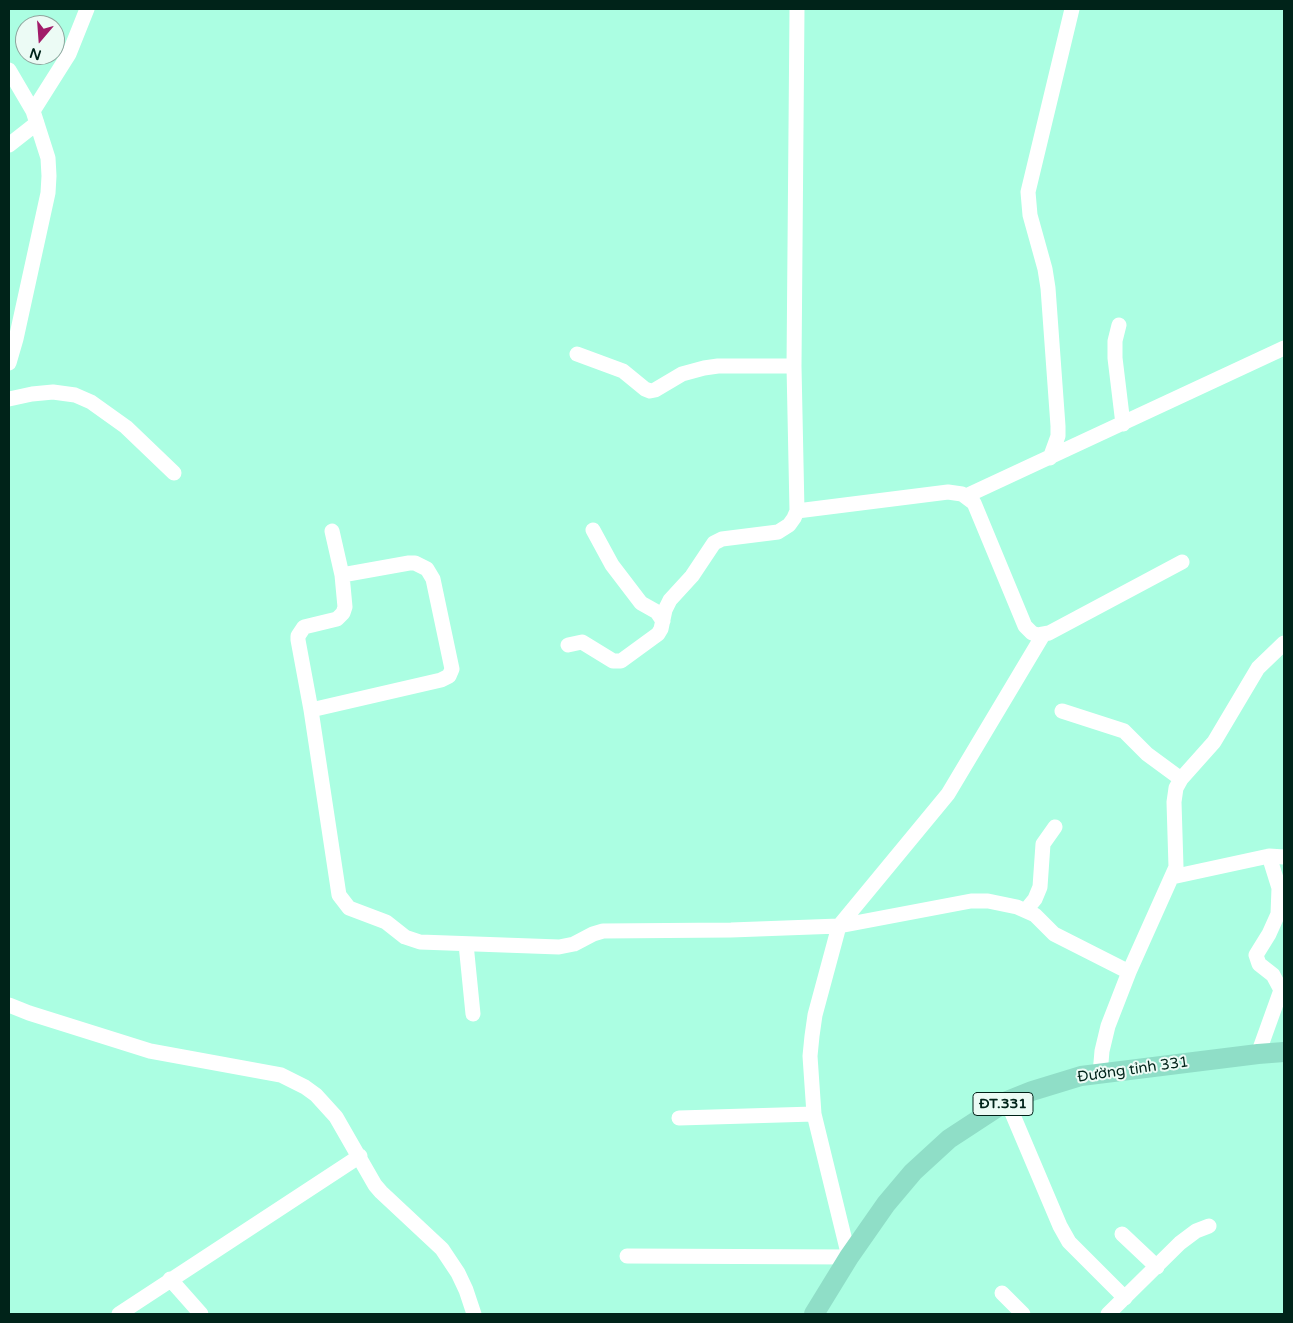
<!DOCTYPE html>
<meta charset="utf-8">
<style>
body{margin:0}
#map{position:relative;width:1293px;height:1323px;overflow:hidden;background:#abfee2;font-family:"Varela Round",sans-serif}
canvas{display:block}
.frame{position:absolute;inset:0;border:10px solid #002319;pointer-events:none}
.north{position:absolute;left:15px;top:15px;width:50px;height:50px;box-sizing:border-box;background:#ecfbf5;border:1px solid #8ea59d;border-radius:50%;rotate:198deg;font-size:14px;font-weight:700;line-height:20px;text-align:center;color:#002319}
.north::after{content:'';display:block;margin:auto;width:18px;height:22px;background:#a11b69;clip-path:polygon(50% 0,100% 100%,50% 72%,0 100%)}
</style>
<div id="map">
<canvas width="1293" height="1323"></canvas>
<div class="frame"></div>
<div class="north">N</div>
</div>
<script>
const c = document.querySelector('canvas').getContext('2d');
c.lineJoin = 'round';
const toPath = rows => new Path2D(rows.map(r => 'M' + r).join(''));
function trace(path, color, width, dash) { c.strokeStyle = color; c.lineWidth = width; c.lineCap = dash ? 'butt' : 'round'; c.setLineDash(dash || []); c.stroke(path); }
function write(font, color, halo, rows, align = 'center') {
  c.font = font + ' "Varela Round",sans-serif'; c.lineWidth = 4; c.setLineDash([]); c.textBaseline = 'middle'; c.strokeStyle = halo; c.fillStyle = color; for (const [text, x, y, turn = 0] of rows) {
    c.save(); c.translate(x, y); c.rotate((+turn || 0) * Math.PI / 180); c.textAlign = isNaN(turn) ? turn : align; if (halo) c.strokeText(text, 0, 0); c.fillText(text, 0, 0); c.restore();
  }
}
const minor = toPath([
 [9,70,33,111],
 [9,145,37,123],
 [1119,325,1115,341,1115,358,1123,424],
 [577,354,623,371,645,389,650,391,655,390,682,374,704,368,718,366,794,366],
 [9,363,16,339,48,193,49,176,48,158,33,111,69,54,87,9],
 [9,399,32,394,53,392,75,395,91,402,126,427,174,473],
 [1050,458,1058,436,1058,426,1048,288,1045,269,1030,215,1028,192,1072,9],
 [966,496,1284,348],
 [797,511,948,492,962,494,974,503,1025,626,1032,633,1038,635,1049,633,1182,562],
 [593,530,612,565,641,603,657,612,663,621],
 [332,531,342,575,345,607,343,613,337,619,304,627,298,636,298,640,311,710,339,895,349,908,386,922,405,937,420,942,559,947,574,944,593,934,603,931,731,930,839,926,971,901,988,901,1017,907,1035,915,1054,934,1129,972],
 [568,645,582,642,613,661,621,661,658,634,661,629,665,610,670,600,692,576,714,543,722,539,778,532,789,525,794,518,797,511,794,366,797,9],
 [311,710,441,680,449,676,452,669,433,579,427,569,415,563,409,563,342,575],
 [1062,711,1124,731,1147,754,1181,779],
 [1172,877,1269,856,1284,857],
 [1026,910,1035,899,1040,887,1043,844,1055,827],
 [466,944,473,1014],
 [9,1005,29,1013,150,1051,281,1075,305,1087,316,1095,336,1117,375,1185,381,1192,442,1249,458,1273,466,1290,474,1314],
 [1258,1054,1281,990,1273,975,1259,964,1256,955,1269,934,1278,914,1279,888,1269,856],
 [1100,1074,1102,1051,1108,1026,1129,972,1176,867,1174,802,1176,788,1181,779,1214,742,1258,668,1284,643],
 [1007,1101,1060,1226,1069,1242,1125,1298],
 [679,1118,814,1114],
 [1122,1234,1157,1267],
 [627,1256,849,1257,814,1114,810,1056,812,1036,815,1015,839,926,948,794,1043,635],
 [170,1279,201,1314],
 [1002,1293,1023,1314],
 [119,1314,360,1156],
 [1108,1314,1180,1243,1196,1231,1209,1226]
]);
const major = toPath([
 [814,1314,849,1257,886,1204,913,1172,949,1139,1007,1101,1032,1091,1081,1076,1258,1054,1284,1052]
]);
const shields = [
 [1003,1104,60]
];
const shieldNames = [
 ["ĐT.331",1003,1104]
];
const streetNames = [
 ["Đường tỉnh 331",1133,1070,-8]
];
trace(minor, '#fff', 15);
trace(major, '#8fdec7', 20);
for (const [x, y, w] of shields) { const box = new Path2D(); box.roundRect(x - w / 2, y - 11.5, w, 23, 4); c.fillStyle = '#ecfbf5'; c.fill(box); trace(box, '#002319', 1); }
write('bold 14px', '#002319', null, shieldNames);
write('15px', '#002319', '#ecfbf5', streetNames);
</script>
